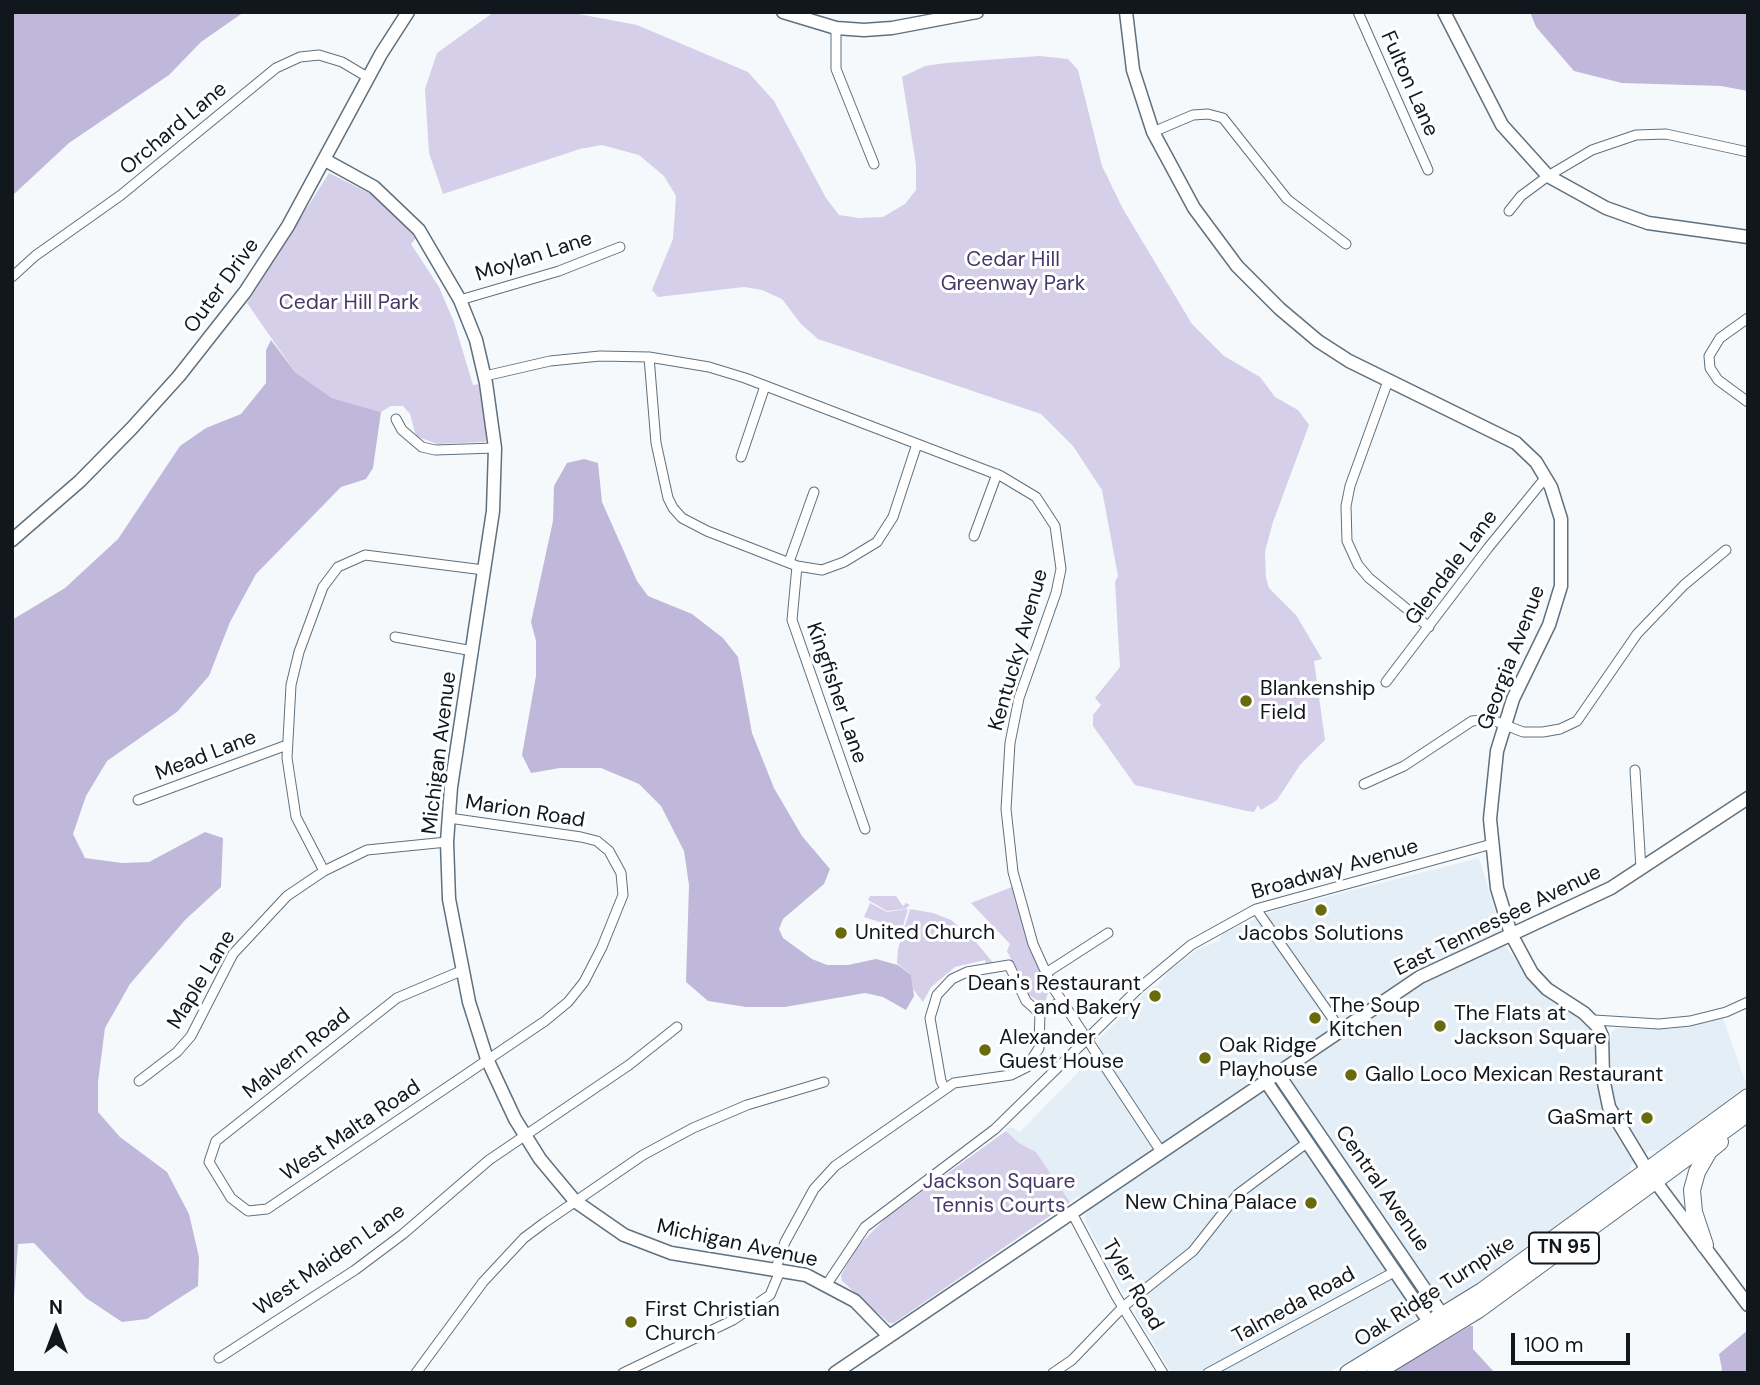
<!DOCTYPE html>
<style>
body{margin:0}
#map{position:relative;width:1760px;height:1385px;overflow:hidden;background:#f5f9fc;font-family:"DM Sans",sans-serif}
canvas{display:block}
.frame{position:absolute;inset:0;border:14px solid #10171d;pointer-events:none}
.north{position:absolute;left:21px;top:1294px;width:70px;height:70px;-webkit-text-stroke:5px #fff;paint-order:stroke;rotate:0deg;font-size:19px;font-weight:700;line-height:28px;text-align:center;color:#10171d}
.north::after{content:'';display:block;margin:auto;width:24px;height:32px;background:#10171d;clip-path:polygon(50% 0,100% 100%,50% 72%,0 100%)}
.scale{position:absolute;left:1511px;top:1333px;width:119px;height:32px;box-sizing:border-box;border:4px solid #10171d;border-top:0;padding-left:9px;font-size:21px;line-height:24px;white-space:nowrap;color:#10171d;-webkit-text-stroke:5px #fff;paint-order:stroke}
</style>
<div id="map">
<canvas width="1760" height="1385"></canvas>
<div class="frame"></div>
<div class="north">N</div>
<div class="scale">100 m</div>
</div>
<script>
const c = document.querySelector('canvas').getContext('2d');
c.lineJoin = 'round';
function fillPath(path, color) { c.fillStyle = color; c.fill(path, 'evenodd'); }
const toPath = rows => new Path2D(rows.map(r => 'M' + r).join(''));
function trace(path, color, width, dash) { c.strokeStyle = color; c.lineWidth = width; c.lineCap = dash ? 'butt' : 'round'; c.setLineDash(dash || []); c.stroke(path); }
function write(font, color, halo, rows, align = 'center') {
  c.font = font + ' "DM Sans",sans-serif'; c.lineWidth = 6; c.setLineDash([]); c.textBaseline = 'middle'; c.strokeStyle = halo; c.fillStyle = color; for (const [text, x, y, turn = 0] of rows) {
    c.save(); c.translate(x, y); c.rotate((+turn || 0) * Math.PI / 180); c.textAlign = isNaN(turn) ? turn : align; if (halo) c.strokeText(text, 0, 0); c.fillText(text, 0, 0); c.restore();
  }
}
const built = toPath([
 [1479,858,1506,947,1538,990,1587,1024,1597,1041,1610,1041,1612,1031,1618,1028,1669,1029,1723,1018,1747,1086,1660,1150,1649,1151,1631,1165,1629,1176,1469,1292,1450,1302,1437,1296,1414,1310,1415,1318,1408,1327,1328,1373,1171,1373,1135,1313,1137,1304,1131,1293,1123,1292,1086,1223,1085,1215,1089,1209,1079,1196,1070,1202,1036,1152,1019,1143,1005,1129,1011,1127,1020,1132,1089,1061,1099,1049,1099,1039,1150,988,1158,985,1168,972,1198,949,1219,941,1223,933,1276,910]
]);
const green = toPath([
 [494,12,568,12,637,25,748,72,774,101,826,198,839,215,859,218,883,217,905,204,916,190,916,165,902,77,925,66,946,63,1039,56,1068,59,1078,70,1102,166,1123,209,1192,324,1224,356,1260,377,1275,397,1298,410,1309,425,1273,522,1265,552,1266,578,1269,588,1296,615,1322,659,1314,661,1325,740,1300,765,1277,800,1261,810,1258,805,1254,812,1247,811,1135,785,1093,726,1093,715,1101,705,1095,698,1120,667,1115,582,1118,576,1102,490,1073,446,1041,414,818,339,801,324,782,299,762,290,744,287,658,297,652,290,673,239,676,196,664,176,639,155,602,145,580,149,443,194,429,153,425,89,437,53],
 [329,173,377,197,416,238,411,244,439,287,454,322,473,385,481,384,488,437,485,442,437,444,416,436,410,414,403,406,391,406,381,412,332,398,295,372,247,303],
 [1012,887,1027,941,1049,989,1046,1000,1038,1001,1029,995,1007,951,1010,944,971,903],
 [870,896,896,896,903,906,906,903,910,905,905,909,887,911,868,900],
 [870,903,887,912,908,909,902,929,864,917],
 [910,909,933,913,951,920,970,935,995,965,986,966,985,960,955,967,931,987,923,1002,913,989,911,975,897,963,898,949],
 [1006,1131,1019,1143,1036,1152,1070,1202,894,1323,889,1323,842,1281,841,1275,857,1247,887,1217]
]);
const forest = toPath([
 [12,12,244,12,201,42,169,75,69,143,12,196],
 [1530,12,1748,12,1748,91,1721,86,1622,83,1574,71,1536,27],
 [271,340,295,372,332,398,381,412,373,468,366,479,341,487,256,574,230,622,209,676,177,712,107,761,86,796,73,834,85,858,122,863,149,862,205,832,223,838,221,887,185,920,130,984,105,1028,98,1082,98,1112,120,1137,167,1172,189,1214,199,1257,198,1286,147,1319,122,1322,86,1298,34,1243,18,1244,12,1325,12,620,65,588,118,539,180,446,206,428,241,414,266,383,266,350],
 [584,459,598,463,602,502,637,581,648,596,692,614,723,638,738,657,752,733,774,788,802,836,830,869,824,884,783,919,779,929,783,938,812,959,827,965,848,965,876,959,898,965,911,975,914,996,906,1010,883,997,865,993,785,1007,746,1007,708,1001,686,982,689,885,684,851,661,806,639,784,601,768,560,768,531,773,522,755,536,676,536,641,531,622,553,521,554,486,567,463],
 [1470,1326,1473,1326,1473,1349,1495,1373,1391,1373],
 [1748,1330,1748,1373,1719,1373,1722,1370,1719,1354]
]);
const street = toPath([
 [1358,12,1428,170],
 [836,28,836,69,874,164],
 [1153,132,1193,115,1208,114,1223,118,1287,199,1346,244],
 [1509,211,1521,196,1548,176,1592,150,1636,135,1666,134,1748,152],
 [12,277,35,256,121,195,276,68,300,57,319,55,342,62,369,78],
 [460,300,559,271,620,247],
 [1748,318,1720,338,1709,356,1710,368,1718,380,1748,402],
 [649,357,656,443,668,498,673,508,682,518,707,531,797,566,822,570,844,562,877,542,893,517,917,444],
 [485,376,550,361,600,356,649,357,709,367,745,378,1001,476,1036,497,1055,526,1061,569,1056,593,1019,698,1010,743,1006,809,1013,872,1033,944,1052,986,1160,1150],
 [1388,381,1350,486,1346,506,1347,541,1358,565,1369,578,1429,627],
 [396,419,402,430,422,447,435,450,495,448],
 [741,457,765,386],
 [974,536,997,474],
 [789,562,814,492],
 [797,566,792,620,865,829],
 [395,637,473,651],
 [1386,682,1488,548,1546,477],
 [1635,770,1641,869],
 [1364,784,1404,766,1472,721,1490,719,1523,732,1543,732,1560,729,1577,721,1637,634,1684,585,1726,550],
 [138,800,287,745],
 [449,818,581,837,597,841,609,851,621,873,623,895,602,947,584,982,568,1002,545,1021,267,1209,248,1211,231,1198,209,1162,216,1141,397,998,461,971],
 [324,871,296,817,287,758,291,685,299,652,323,587,338,567,365,555,484,570],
 [1256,909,1340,1029],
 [1046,973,1108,933],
 [1594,1020,1659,1024,1690,1021,1726,1012,1748,1002],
 [139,1081,177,1052,191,1036,233,954,287,896,324,871,367,850,447,842],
 [945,1089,941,1081,930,1018,937,995,952,979,967,972,1009,965,1026,1001,1036,1010,1040,1012,1061,1002],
 [1072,1213,1116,1296,1163,1373],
 [827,1284,865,1227,995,1129,1138,989,1191,945,1256,909,1492,844],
 [219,1358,355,1270,403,1234,489,1160,629,1065,677,1027],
 [416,1373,483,1282,524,1238,544,1223,643,1155,693,1128,747,1105,824,1082],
 [623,1373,733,1320,770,1295,778,1276,776,1268,785,1242,814,1189,835,1166,954,1083,1011,1075,1027,1067,1039,1048,1040,1012],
 [1053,1373,1072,1360,1124,1306,1193,1251,1238,1194,1308,1142],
 [1208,1373,1396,1271]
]);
const secondary = toPath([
 [783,12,836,28,864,30,892,28,977,12],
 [1126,12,1133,70,1153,132,1194,208,1237,266,1280,309,1318,341,1349,361,1516,443,1536,462,1551,487,1561,519,1561,586,1549,625,1513,699,1497,751,1490,819,1497,888,1511,934,1532,973,1547,989,1584,1013,1598,1027,1602,1036,1603,1078,1609,1107,1647,1170],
 [1444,12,1502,125,1548,176,1606,208,1648,223,1748,237],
 [325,160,374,187,419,230,460,300,476,340,486,383,495,448,493,511,451,787,447,842,449,899,469,1002,487,1059,515,1119,540,1159,575,1201,624,1235,671,1253,806,1275,855,1301,889,1336],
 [12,540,80,481,132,428,179,376,245,292,288,226,381,54,408,12],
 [1278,1074,1447,1322],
 [1267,1083,1434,1329],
 [1655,1181,1748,1305],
 [835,1373,1420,977,1611,888,1748,798]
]);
const highway = toPath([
 [1705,1245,1694,1212,1692,1190,1697,1172,1709,1151,1720,1142],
 [1348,1373,1482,1291,1748,1097],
 [1375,1373,1478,1310,1748,1113]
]);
const markers = [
 [1246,701,7,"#676b0c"],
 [1321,910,7,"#676b0c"],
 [841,933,7,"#676b0c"],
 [1155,996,7,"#676b0c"],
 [1315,1018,7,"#676b0c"],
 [1440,1026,7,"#676b0c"],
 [985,1050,7,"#676b0c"],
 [1205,1058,7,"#676b0c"],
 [1351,1075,7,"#676b0c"],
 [1647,1118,7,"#676b0c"],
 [1311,1203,7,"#676b0c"],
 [631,1322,7,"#676b0c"]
];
const shields = [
 [1564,1248,70]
];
const shieldNames = [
 ["TN 95",1564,1248]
];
const streetNames = [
 ["Fulton Lane",1409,84,66],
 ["Orchard Lane",174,129,-40],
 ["Moylan Lane",534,257,-18],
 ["Outer Drive",222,286,-54],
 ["Glendale Lane",1452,568,-53],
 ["Kentucky Avenue",1019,650,-74],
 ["Georgia Avenue",1512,658,-69],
 ["Kingfisher Lane",836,693,71],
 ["Michigan Avenue",440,753,-83],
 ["Mead Lane",206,756,-21],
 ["Marion Road",525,812,9],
 ["Broadway Avenue",1335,870,-16],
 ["East Tennessee Avenue",1498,921,-26],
 ["Maple Lane",202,980,-59],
 ["Malvern Road",297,1054,-39],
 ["West Malta Road",351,1131,-34],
 ["Central Avenue",1382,1189,55],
 ["Michigan Avenue",737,1244,12],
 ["West Maiden Lane",330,1260,-35],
 ["Tyler Road",1132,1285,60],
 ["Oak Ridge Turnpike",1435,1292,-33],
 ["Talmeda Road",1294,1306,-29]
];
const parkNames = [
 ["Cedar Hill",1013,260],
 ["Greenway Park",1013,284],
 ["Cedar Hill Park",349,303],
 ["Jackson Square",999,1182],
 ["Tennis Courts",999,1206]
];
const poiNames = [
 ["Blankenship",1260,689],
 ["Field",1260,713],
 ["United Church",855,933],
 ["Jacobs Solutions",1321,934,"center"],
 ["Dean's Restaurant",1141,984,"right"],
 ["and Bakery",1141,1008,"right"],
 ["The Soup",1329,1006],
 ["Kitchen",1329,1030],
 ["The Flats at",1454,1014],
 ["Jackson Square",1454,1038],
 ["Alexander",999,1038],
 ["Guest House",999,1062],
 ["Oak Ridge",1219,1046],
 ["Playhouse",1219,1070],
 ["Gallo Loco Mexican Restaurant",1365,1075],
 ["GaSmart",1633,1118,"right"],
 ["New China Palace",1297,1203,"right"],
 ["First Christian",645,1310],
 ["Church",645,1334]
];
fillPath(built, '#e4eef7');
fillPath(green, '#d5cfea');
fillPath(forest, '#c0b8da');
trace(street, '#5f707e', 11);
trace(secondary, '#5f707e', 15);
trace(highway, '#5f707e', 18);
trace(street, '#fff', 9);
trace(secondary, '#fff', 12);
trace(highway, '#fff', 16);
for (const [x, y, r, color] of markers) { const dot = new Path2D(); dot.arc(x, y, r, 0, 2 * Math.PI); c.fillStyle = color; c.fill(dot); trace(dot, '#fff', 2.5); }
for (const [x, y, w] of shields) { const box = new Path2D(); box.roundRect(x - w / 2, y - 15.5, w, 31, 5); c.fillStyle = '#fff'; c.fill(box); trace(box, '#10171d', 2); }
write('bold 19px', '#10171d', null, shieldNames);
write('21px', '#10171d', '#fff', streetNames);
write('21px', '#463967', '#fff', parkNames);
write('21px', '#10171d', '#fff', poiNames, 'left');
</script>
